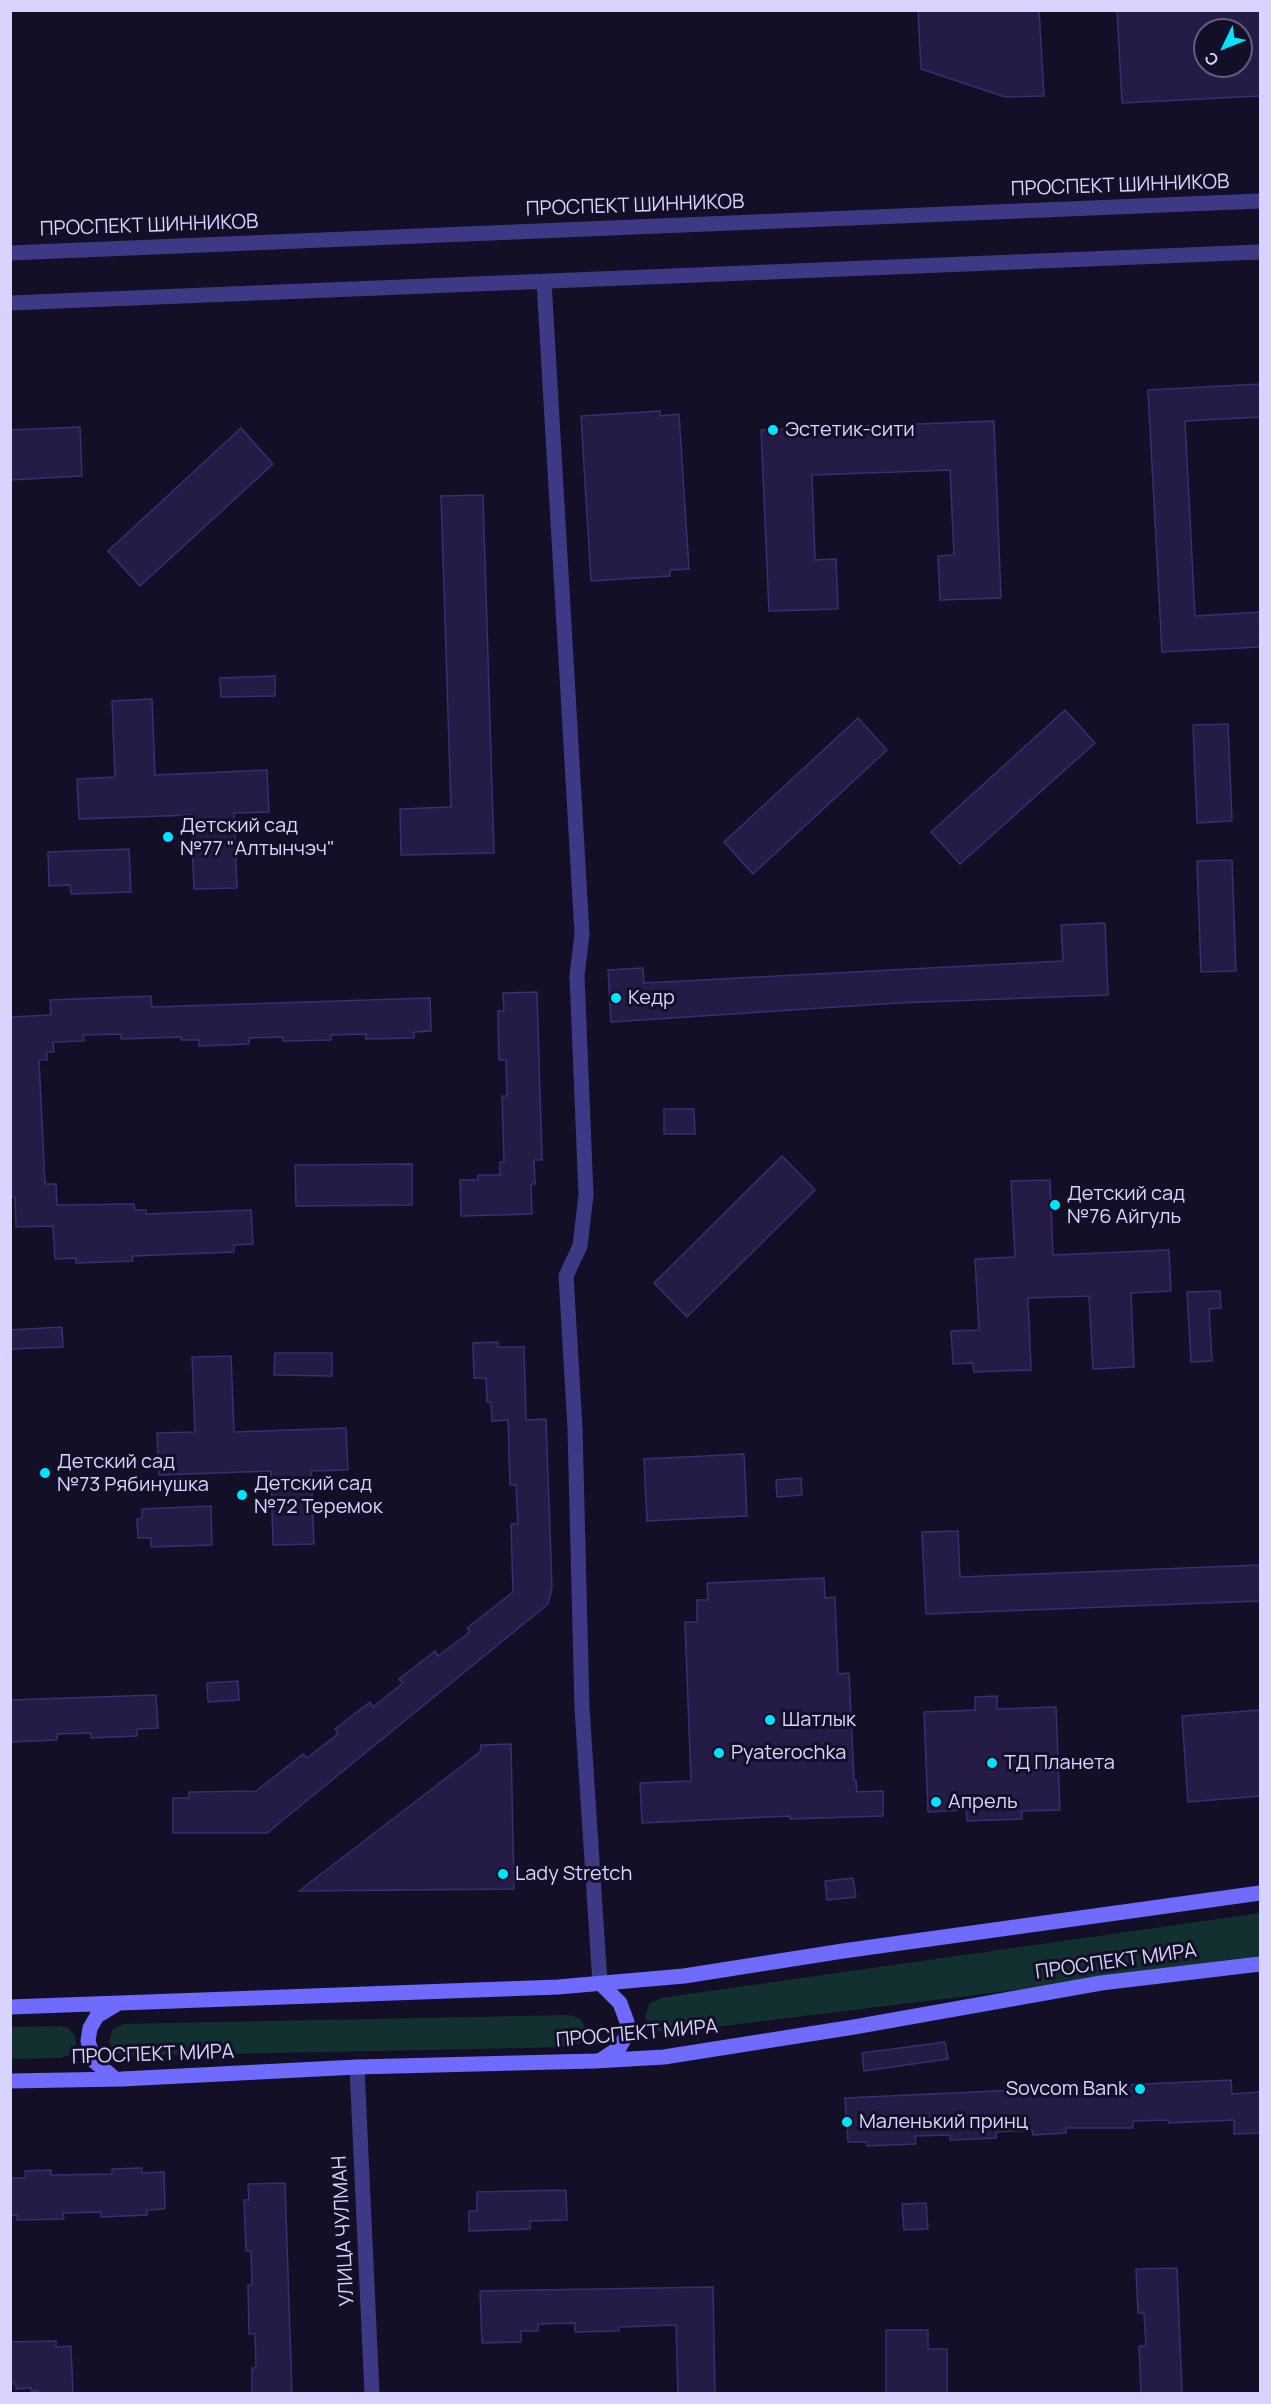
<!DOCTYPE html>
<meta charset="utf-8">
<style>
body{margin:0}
#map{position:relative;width:1271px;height:2404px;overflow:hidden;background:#130f26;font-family:Manrope,sans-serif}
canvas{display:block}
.frame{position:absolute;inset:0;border:12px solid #d9d4ff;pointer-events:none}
.north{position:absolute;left:1193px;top:18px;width:60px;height:60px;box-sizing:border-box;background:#130f26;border:2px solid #625e7d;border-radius:50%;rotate:227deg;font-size:16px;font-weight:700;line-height:24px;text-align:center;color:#d9d4ff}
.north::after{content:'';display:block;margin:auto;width:21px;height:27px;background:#00e5ff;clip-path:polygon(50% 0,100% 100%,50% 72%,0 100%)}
</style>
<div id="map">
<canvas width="1271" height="2404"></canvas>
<div class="frame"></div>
<div class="north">С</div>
</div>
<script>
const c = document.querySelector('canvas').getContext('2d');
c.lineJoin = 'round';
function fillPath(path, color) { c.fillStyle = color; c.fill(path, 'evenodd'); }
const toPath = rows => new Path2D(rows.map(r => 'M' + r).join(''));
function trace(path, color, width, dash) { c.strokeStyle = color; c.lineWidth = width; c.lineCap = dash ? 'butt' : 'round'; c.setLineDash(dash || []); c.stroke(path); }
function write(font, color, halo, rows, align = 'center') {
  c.font = font + ' Manrope,sans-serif'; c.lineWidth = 6; c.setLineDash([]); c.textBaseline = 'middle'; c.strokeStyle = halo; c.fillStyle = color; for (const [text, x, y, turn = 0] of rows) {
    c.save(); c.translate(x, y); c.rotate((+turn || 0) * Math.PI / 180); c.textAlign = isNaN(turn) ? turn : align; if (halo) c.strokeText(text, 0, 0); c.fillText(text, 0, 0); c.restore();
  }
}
const green = toPath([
 [1260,1913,1260,1960,666,2033,653,2030,645,2018,649,2004,661,1998],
 [570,2015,581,2019,586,2030,582,2042,570,2047,125,2056,114,2052,109,2041,113,2029,124,2024],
 [59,2026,68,2028,75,2035,76,2045,69,2055,60,2058,11,2059,11,2027]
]);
const building = toPath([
 [918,10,1039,10,1044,96,1005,97,921,69,918,10],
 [1117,10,1260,10,1260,96,1122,103,1117,10],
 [1205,30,1241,30,1241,66,1205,66,1205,30],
 [1260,384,1260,417,1185,421,1195,616,1260,612,1260,647,1162,652,1148,390,1260,384],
 [660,411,660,416,679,414,689,569,670,570,670,576,591,581,581,416,660,411],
 [994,421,1001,598,940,600,938,556,954,555,950,470,812,475,815,560,836,559,838,609,769,611,761,430,994,421],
 [80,427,82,476,10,480,10,430,80,427],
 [241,428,273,464,140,586,108,551,241,428],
 [483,495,494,853,401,855,400,809,451,807,441,496,483,495],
 [275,676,275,696,221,697,220,678,275,676],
 [152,699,155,775,267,770,269,812,234,813,237,888,194,889,191,815,79,819,77,779,115,777,112,701,152,699],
 [1065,710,1095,743,960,864,931,832,1065,710],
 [858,718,887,750,753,874,724,842,858,718],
 [1228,724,1232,821,1197,823,1193,725,1228,724],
 [129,849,131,892,71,894,70,885,49,886,48,852,129,849],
 [1232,860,1236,971,1201,972,1197,861,1232,860],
 [1105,923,1108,995,897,1003,611,1022,608,970,643,968,644,983,1063,961,1061,925,1105,923],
 [537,992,542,1160,534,1160,535,1184,531,1184,532,1214,461,1216,460,1180,478,1180,478,1175,500,1175,500,1162,504,1162,502,1096,507,1096,506,1060,499,1060,498,1011,504,1011,503,993,537,992],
 [151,996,152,1007,430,998,431,1031,414,1032,414,1038,366,1039,366,1034,331,1035,331,1040,283,1041,283,1037,249,1038,249,1044,199,1046,199,1040,181,1040,181,1037,121,1039,121,1034,83,1035,84,1041,53,1042,54,1052,47,1052,47,1060,39,1060,45,1184,56,1184,57,1205,134,1204,135,1210,146,1210,146,1214,251,1210,253,1244,234,1245,234,1252,132,1256,133,1261,76,1263,76,1258,55,1259,53,1226,16,1227,15,1197,10,1197,10,1017,51,1015,50,1000,151,996],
 [664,1109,694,1109,695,1134,664,1134,664,1109],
 [782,1156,815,1190,687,1317,654,1283,782,1156],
 [412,1164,412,1205,296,1206,295,1165,412,1164],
 [1050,1180,1053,1255,1169,1250,1171,1291,1131,1293,1134,1367,1093,1369,1089,1296,1028,1298,1031,1370,974,1372,973,1363,953,1364,951,1331,979,1330,975,1259,1015,1257,1011,1181,1050,1180],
 [1220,1291,1221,1308,1209,1309,1212,1361,1191,1362,1187,1292,1220,1291],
 [62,1327,63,1347,10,1349,10,1330,62,1327],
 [498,1342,498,1347,524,1347,526,1420,546,1419,552,1588,548,1604,267,1833,173,1833,173,1798,189,1798,189,1792,256,1791,303,1754,307,1758,338,1734,335,1729,370,1702,373,1707,403,1683,399,1679,435,1651,438,1656,470,1632,467,1628,513,1592,511,1524,518,1524,516,1485,510,1485,508,1420,492,1421,491,1402,487,1402,486,1378,474,1378,473,1343,498,1342],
 [275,1353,332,1353,332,1376,274,1375,275,1353],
 [231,1356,234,1432,346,1428,348,1470,311,1471,314,1544,273,1545,271,1471,159,1475,157,1433,195,1432,192,1357,231,1356],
 [744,1454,747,1516,647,1521,644,1459,744,1454],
 [801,1478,802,1495,777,1497,776,1480,801,1478],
 [211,1506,212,1545,151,1547,151,1538,138,1538,137,1519,142,1518,142,1509,211,1506],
 [958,1531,960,1577,1260,1565,1260,1601,926,1614,922,1532,958,1531],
 [824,1578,825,1598,835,1597,838,1674,849,1673,854,1780,856,1780,857,1792,883,1791,883,1816,790,1819,790,1816,642,1823,640,1783,691,1781,685,1622,697,1622,697,1600,708,1600,707,1583,824,1578],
 [238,1681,239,1700,208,1702,207,1683,238,1681],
 [156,1695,158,1728,137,1729,137,1736,91,1738,91,1733,57,1734,57,1740,10,1742,10,1700,156,1695],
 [997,1696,997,1709,1056,1707,1060,1810,1022,1811,1022,1819,967,1821,966,1810,928,1812,924,1712,975,1710,975,1697,997,1696],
 [1260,1710,1260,1796,1188,1802,1182,1716,1260,1710],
 [511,1744,514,1889,299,1891,480,1752,481,1745,511,1744],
 [853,1878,856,1897,827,1900,825,1881,853,1878],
 [945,2042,948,2059,864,2071,862,2053,945,2042],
 [1231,2080,1232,2094,1260,2092,1260,2133,1234,2134,1234,2120,1169,2123,1168,2120,1133,2121,1133,2128,1066,2128,1066,2133,1033,2135,1032,2130,996,2132,996,2138,950,2140,950,2135,915,2136,916,2144,867,2146,867,2142,848,2142,845,2098,1231,2080],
 [142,2168,142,2173,164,2172,165,2209,147,2210,147,2215,101,2217,101,2212,63,2213,64,2219,17,2220,17,2215,10,2216,10,2178,26,2178,25,2171,51,2170,51,2175,112,2174,112,2169,142,2168],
 [285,2183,292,2394,252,2394,252,2368,256,2368,255,2334,249,2334,248,2285,252,2285,251,2251,246,2251,244,2200,249,2200,248,2184,285,2183],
 [566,2190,567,2220,530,2221,530,2229,469,2231,469,2211,477,2211,477,2192,566,2190],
 [926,2203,928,2229,904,2230,902,2204,926,2203],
 [1177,2268,1182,2394,1141,2394,1139,2346,1146,2346,1144,2313,1138,2313,1136,2269,1177,2268],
 [713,2287,715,2394,678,2394,676,2325,619,2327,619,2331,575,2332,575,2323,538,2324,538,2331,521,2331,521,2342,482,2343,480,2291,713,2287],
 [886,2330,928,2330,928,2349,947,2349,947,2394,886,2393,886,2330],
 [56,2341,56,2347,71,2346,73,2394,38,2394,38,2391,31,2391,31,2388,16,2389,16,2384,10,2384,10,2342,56,2341]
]);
const street = toPath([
 [10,253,1260,201],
 [544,281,582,934,577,976,586,1195,580,1246,566,1276,575,1428,582,1708,600,1983],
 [10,303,1260,252],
 [357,2067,372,2394]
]);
const secondary = toPath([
 [600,1983,620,2003,627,2022,626,2036,619,2048,601,2060],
 [10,2007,558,1987,684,1976,843,1951,1260,1893],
 [114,2078,94,2061,88,2041,90,2028,97,2016,117,2004],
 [10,2081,122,2079,357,2067,595,2061,664,2057,854,2027,1101,1983,1260,1964]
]);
const markers = [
 [773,430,6,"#00e5ff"],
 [168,837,6,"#00e5ff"],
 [616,998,6,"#00e5ff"],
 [1055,1205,6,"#00e5ff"],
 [45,1473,6,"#00e5ff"],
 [242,1495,6,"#00e5ff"],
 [770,1720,6,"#00e5ff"],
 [719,1753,6,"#00e5ff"],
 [992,1763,6,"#00e5ff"],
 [936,1802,6,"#00e5ff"],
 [503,1874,6,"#00e5ff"],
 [1140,2089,6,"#00e5ff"],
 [847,2122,6,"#00e5ff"]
];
const streetNames = [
 ["ПРОСПЕКТ ШИННИКОВ",1120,186,-2],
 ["ПРОСПЕКТ ШИННИКОВ",635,206,-2],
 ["ПРОСПЕКТ ШИННИКОВ",149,226,-2],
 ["ПРОСПЕКТ МИРА",1116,1962,-8],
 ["ПРОСПЕКТ МИРА",637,2034,-5],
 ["ПРОСПЕКТ МИРА",153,2055,-2],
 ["УЛИЦА ЧУЛМАН",344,2231,-93]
];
const poiNames = [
 ["Эстетик-сити",785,430],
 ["Детский сад",180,826],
 ["№77 \"Алтынчэч\"",180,849],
 ["Кедр",628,998],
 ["Детский сад",1067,1194],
 ["№76 Айгуль",1067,1217],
 ["Детский сад",57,1462],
 ["№73 Рябинушка",57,1485],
 ["Детский сад",254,1484],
 ["№72 Теремок",254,1507],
 ["Шатлык",782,1720],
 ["Pyaterochka",731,1753],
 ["ТД Планета",1004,1763],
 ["Апрель",948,1802],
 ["Lady Stretch",515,1874],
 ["Sovcom Bank",1128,2089,"right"],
 ["Маленький принц",859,2122]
];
fillPath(green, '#12302f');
fillPath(building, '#241b47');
trace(building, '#3b2d73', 1.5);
trace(street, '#3d3a85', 15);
trace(secondary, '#6f6bff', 15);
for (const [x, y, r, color] of markers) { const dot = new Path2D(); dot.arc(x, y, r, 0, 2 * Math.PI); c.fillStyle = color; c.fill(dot); trace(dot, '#130f26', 2); }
write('20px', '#d9d4ff', '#130f26', streetNames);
write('20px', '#d9d4ff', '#130f26', poiNames, 'left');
</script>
